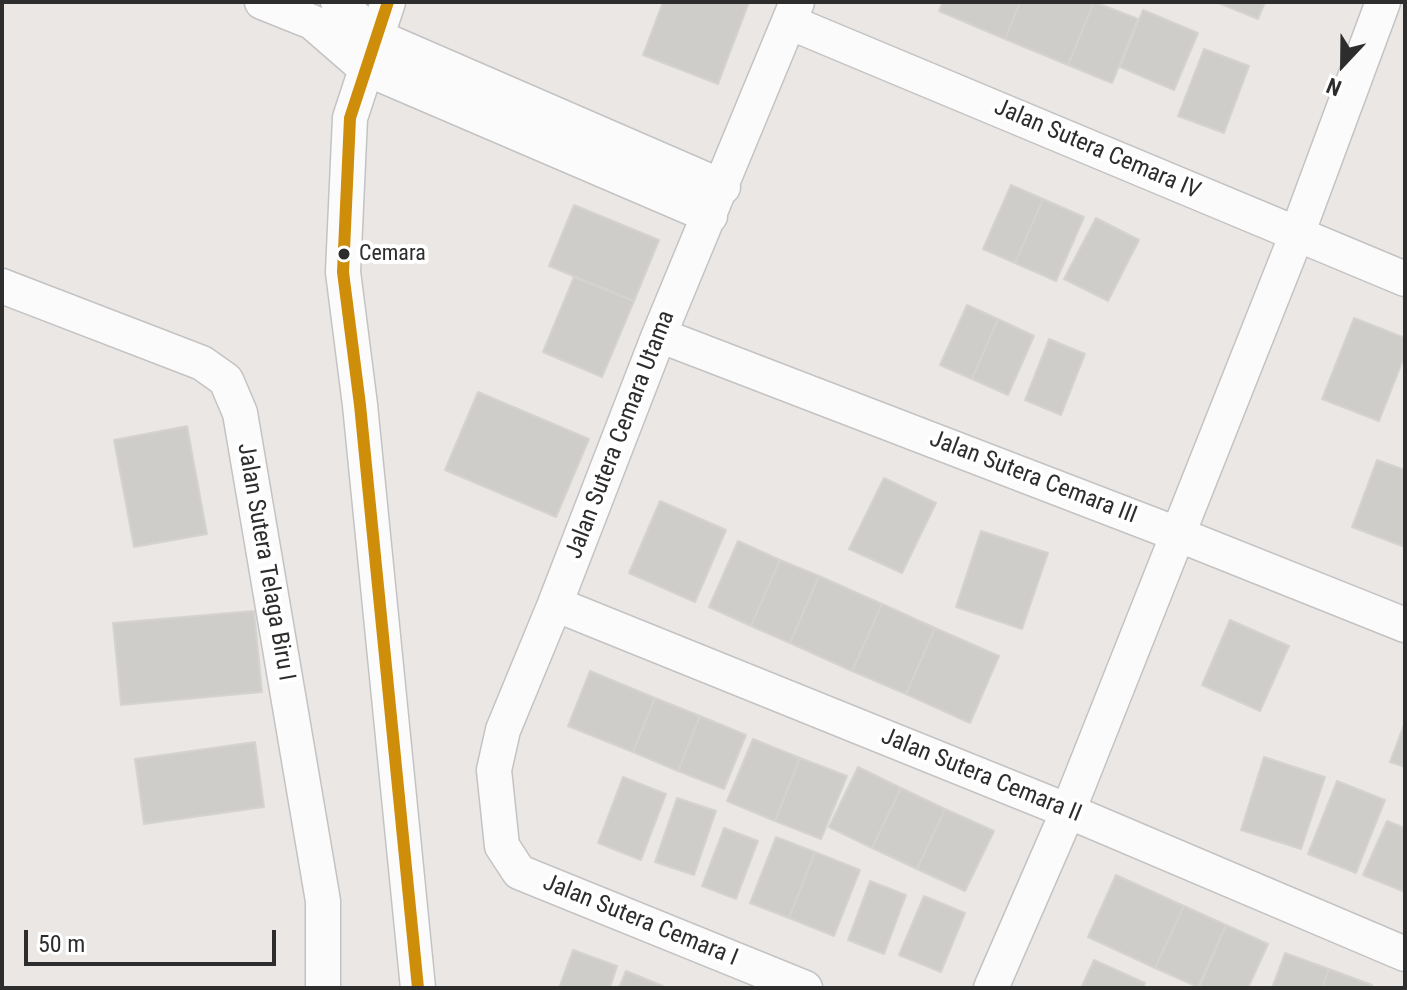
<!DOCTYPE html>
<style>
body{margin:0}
#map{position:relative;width:1407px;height:990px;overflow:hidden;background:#eae7e4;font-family:"Roboto Condensed",sans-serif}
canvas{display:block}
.frame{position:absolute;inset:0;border:4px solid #2d2d2d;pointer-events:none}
.north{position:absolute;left:1303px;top:24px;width:80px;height:80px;-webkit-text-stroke:6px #fff;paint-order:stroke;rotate:202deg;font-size:22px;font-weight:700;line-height:32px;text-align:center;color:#2d2d2d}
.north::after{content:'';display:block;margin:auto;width:28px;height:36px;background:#2d2d2d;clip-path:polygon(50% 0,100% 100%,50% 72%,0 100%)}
.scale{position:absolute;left:24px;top:930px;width:252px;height:36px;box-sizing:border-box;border:4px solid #2d2d2d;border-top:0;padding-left:10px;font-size:24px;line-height:28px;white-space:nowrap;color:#2d2d2d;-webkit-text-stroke:6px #fff;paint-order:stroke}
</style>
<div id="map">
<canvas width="1407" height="990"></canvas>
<div class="frame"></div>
<div class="north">N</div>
<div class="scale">50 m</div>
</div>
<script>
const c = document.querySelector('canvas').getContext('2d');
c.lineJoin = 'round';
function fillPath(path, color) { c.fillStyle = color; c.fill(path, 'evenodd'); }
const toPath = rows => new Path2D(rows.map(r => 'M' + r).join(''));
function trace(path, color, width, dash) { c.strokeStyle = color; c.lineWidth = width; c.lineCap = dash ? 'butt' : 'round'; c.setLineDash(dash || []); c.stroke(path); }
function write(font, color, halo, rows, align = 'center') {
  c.font = font + ' "Roboto Condensed",sans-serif'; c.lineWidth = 8; c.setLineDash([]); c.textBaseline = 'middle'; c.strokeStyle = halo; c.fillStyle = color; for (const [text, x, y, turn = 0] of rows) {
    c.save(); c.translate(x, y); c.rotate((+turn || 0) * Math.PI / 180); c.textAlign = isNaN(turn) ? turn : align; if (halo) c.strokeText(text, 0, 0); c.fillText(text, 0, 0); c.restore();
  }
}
const building = toPath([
 [663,2,749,2,718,84,643,55,663,2],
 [943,2,1020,2,1005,39,939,11,943,2],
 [1020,2,1094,2,1068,65,1005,39,1020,2],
 [1094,2,1138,19,1112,83,1068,65,1094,2],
 [1216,2,1265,2,1258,19,1216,2],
 [1143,10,1198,33,1174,90,1120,67,1143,10],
 [1204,49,1249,66,1224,133,1178,116,1204,49],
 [1011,185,1043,199,1015,263,983,249,1011,185],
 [1043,199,1084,217,1056,281,1015,263,1043,199],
 [574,205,659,240,634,301,549,266,574,205],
 [1096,218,1139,240,1108,301,1064,279,1096,218],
 [574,277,634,301,602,377,543,352,574,277],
 [967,305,998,319,972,379,940,365,967,305],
 [1354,318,1405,338,1405,355,1379,421,1322,399,1354,318],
 [998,319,1034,336,1008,395,972,379,998,319],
 [1049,339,1085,354,1061,415,1025,400,1049,339],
 [478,392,589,439,556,517,445,470,478,392],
 [187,426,207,534,134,547,114,440,187,426],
 [1377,460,1405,470,1405,537,1402,546,1352,527,1377,460],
 [884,478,936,503,902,573,849,549,884,478],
 [660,501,726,530,695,602,629,573,660,501],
 [981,531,1048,553,1022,629,956,607,981,531],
 [738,541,780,560,751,626,709,607,738,541],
 [780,560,819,576,790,643,751,626,780,560],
 [819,576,882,604,852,671,790,643,819,576],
 [882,604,935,628,906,694,852,671,882,604],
 [254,611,262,692,121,705,113,623,254,611],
 [1230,620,1289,646,1260,711,1202,685,1230,620],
 [935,628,999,656,970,723,906,694,935,628],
 [590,671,655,698,633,752,568,726,590,671],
 [655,698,700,716,678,771,633,752,655,698],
 [700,716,746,735,724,789,678,771,700,716],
 [1405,722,1405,767,1390,762,1405,722],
 [753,739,800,758,775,821,727,801,753,739],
 [255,742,264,807,144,824,135,759,255,742],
 [1264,757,1325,777,1301,849,1241,830,1264,757],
 [800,758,847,776,821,839,775,821,800,758],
 [858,767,901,788,872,848,829,827,858,767],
 [623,777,666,794,641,860,598,843,623,777],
 [1337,781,1385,800,1356,873,1308,854,1337,781],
 [901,788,945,809,917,869,872,848,901,788],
 [677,798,716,811,694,875,655,862,677,798],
 [945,809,994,831,965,891,917,869,945,809],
 [1387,821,1405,828,1405,892,1363,875,1387,821],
 [724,828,758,841,736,899,702,886,724,828],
 [776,837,815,852,789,918,750,903,776,837],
 [815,852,860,870,834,936,789,918,815,852],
 [1116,875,1184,906,1155,968,1088,937,1116,875],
 [870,881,906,895,884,954,848,940,870,881],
 [924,896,965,913,941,972,899,955,924,896],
 [1184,906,1226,925,1198,987,1155,968,1184,906],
 [1226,925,1268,944,1248,988,1199,988,1226,925],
 [573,950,617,966,610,988,559,988,573,950],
 [1285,953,1329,969,1322,988,1272,988,1285,953],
 [1094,960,1145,983,1143,988,1081,988,1094,960],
 [1329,969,1372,985,1371,988,1322,988,1329,969],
 [626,971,663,986,662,988,619,988,626,971]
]);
const minor = toPath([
 [262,2,312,22,365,68,710,216],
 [338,2,375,36,723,187],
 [388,2,350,118,343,272,360,405,418,988],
 [797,2,659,335,555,604,503,730,494,770,502,846,519,872,805,988],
 [789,22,1405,279],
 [2,286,202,363,226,380,240,413,323,901,323,988],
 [659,335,1177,534,1405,625],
 [555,604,1068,811,1405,954],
 [991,988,1068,811,1297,234,1383,2]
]);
const bus1 = toPath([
 [388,2,350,118,343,272,360,405,418,988]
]);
const markers = [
 [344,254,7,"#2d2d2d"]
];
const busNames = [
 ["Cemara",359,254]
];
const streetNames = [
 ["Jalan Sutera Cemara IV",1097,150,23],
 ["Jalan Sutera Cemara Utama",621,435,-69],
 ["Jalan Sutera Cemara III",1033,478,21],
 ["Jalan Sutera Telaga Biru I",265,562,80],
 ["Jalan Sutera Cemara II",981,776,22],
 ["Jalan Sutera Cemara I",640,921,22]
];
fillPath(building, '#cfcdca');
trace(building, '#d5d3d0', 2);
trace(minor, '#c4c3c4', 37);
trace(minor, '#fcfbfb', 34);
trace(bus1, '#cf8e09', 12);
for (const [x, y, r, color] of markers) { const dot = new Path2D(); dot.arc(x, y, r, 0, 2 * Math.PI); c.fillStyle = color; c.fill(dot); trace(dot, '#fff', 3); }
write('22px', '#2d2d2d', '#fff', busNames, 'left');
write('24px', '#2d2d2d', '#fff', streetNames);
</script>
